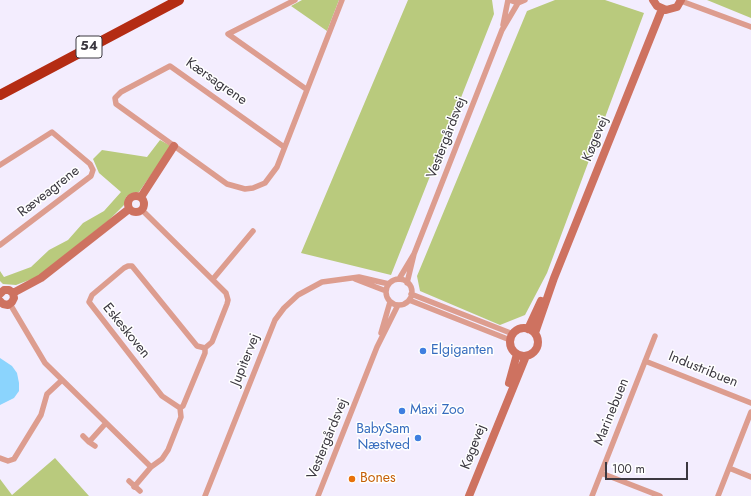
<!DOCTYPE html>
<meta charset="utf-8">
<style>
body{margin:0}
#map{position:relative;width:751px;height:496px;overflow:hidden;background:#f3edfe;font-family:Jost,sans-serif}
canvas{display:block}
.scale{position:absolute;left:605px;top:462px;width:83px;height:18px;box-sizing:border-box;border:2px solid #3b3840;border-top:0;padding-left:5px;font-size:12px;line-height:14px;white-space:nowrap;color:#3b3840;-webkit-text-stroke:3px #fff;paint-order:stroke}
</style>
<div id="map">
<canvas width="751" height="496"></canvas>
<div class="scale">100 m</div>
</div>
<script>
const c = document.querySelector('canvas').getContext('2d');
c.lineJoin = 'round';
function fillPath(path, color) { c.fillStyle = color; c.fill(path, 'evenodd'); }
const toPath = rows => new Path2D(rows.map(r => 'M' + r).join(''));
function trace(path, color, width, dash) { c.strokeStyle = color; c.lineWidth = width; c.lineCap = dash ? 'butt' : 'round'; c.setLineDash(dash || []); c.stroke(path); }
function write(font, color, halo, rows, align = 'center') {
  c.font = font + ' Jost,sans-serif'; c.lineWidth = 3; c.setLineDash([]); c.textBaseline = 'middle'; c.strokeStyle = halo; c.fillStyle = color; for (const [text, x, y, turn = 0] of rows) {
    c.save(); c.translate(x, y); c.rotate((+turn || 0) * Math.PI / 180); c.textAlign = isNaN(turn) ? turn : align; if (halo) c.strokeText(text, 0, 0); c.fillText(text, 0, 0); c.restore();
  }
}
const green = toPath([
 [302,0,339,0,327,31,291,6],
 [408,0,492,0,494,14,391,275,301,253],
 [555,0,605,0,644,13,547,273,525,315,500,325,420,291,417,276,527,11],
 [707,0,751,0,751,18],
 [160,140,171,146,139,192,132,193,126,197,124,205,109,220,37,277,16,285,3,284,0,281,0,271,4,277,31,267,49,250,68,240,83,223,104,211,121,192,99,173,93,159,102,150,147,157],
 [55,458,89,496,0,496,0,479,12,495]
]);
const water = toPath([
 [0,358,12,366,17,373,19,383,19,391,14,398,0,405]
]);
const street = toPath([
 [295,0,228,34,306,89],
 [509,0,518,3,525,0],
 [681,1,751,27],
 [503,25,508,0],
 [284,147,170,66,121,92,115,98,116,104,227,184,245,189,253,188,265,183,277,167,342,0],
 [0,165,52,132,90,164,93,170,91,176,0,245],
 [142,210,226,293,228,300,227,304,212,342,205,348,197,346,132,266,128,266,124,268,92,295,89,302,162,396,180,408],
 [213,279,253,231],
 [355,279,386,291],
 [399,279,414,254],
 '386 292a13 13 0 1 1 26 0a13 13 0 1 1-26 0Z',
 [407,283,414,254,502,30,518,3],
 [411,294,513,334],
 [409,300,510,340],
 [10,304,45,363,151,467,162,459,168,450,181,417,180,408,183,406,205,353,205,348],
 [381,333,390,302],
 [645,361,751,403],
 [83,436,89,442,106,423],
 [89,442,95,446],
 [0,458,8,461,14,459,41,415,47,394,62,380],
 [729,468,751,477],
 [601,473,660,496],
 [129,481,140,491],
 [134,487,151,467],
 [205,496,275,320,284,308,298,295,322,282,359,277,389,284],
 [318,496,377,347,398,305],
 [592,496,655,336],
 [718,496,751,412]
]);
const secondary = toPath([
 [653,0,657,6,666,10,677,7,681,0],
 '128 204a8 8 0 1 1 16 0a8 8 0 1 1-16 0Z',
 [141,197,174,146],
 [13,293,41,278,129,209],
 [0,294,4,290,9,290,13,293,14,298,12,302,8,305,3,304,0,301],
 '510 342a14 14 0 1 1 28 0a14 14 0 1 1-28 0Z',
 [528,329,541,301],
 [535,333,554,278,662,9],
 [509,383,517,354],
 [469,496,526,356]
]);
const highway = toPath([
 [0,95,179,0]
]);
const markers = [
 [423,351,4,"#3f7fe0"],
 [402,411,4,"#3f7fe0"],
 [418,438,4,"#3f7fe0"],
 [352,479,4,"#e8710a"]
];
const shields = [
 [89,47,26]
];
const shieldNames = [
 ["54",89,47]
];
const streetNames = [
 ["Kærsagrene",216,82,35],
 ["Vestergårdsvej",447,138,-69],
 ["Køgevej",596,139,-68],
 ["Ræveagrene",49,192,-38],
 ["Eskeskoven",126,331,51],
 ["Jupitervej",246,360,-68],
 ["Industribuen",703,370,22],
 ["Marinebuen",612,412,-68],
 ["Vestergårdsvej",328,439,-68],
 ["Køgevej",474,447,-69]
];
const shopNames = [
 ["Elgiganten",431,351],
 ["Maxi Zoo",410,411],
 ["BabySam",410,430,"right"],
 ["Næstved",410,446,"right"]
];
const foodNames = [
 ["Bones",360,479]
];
fillPath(green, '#b9ca7d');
fillPath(water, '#8bd4fd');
trace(street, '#dd9d8f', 5.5);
trace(secondary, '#ce7260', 8);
trace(highway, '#b42c13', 10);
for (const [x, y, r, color] of markers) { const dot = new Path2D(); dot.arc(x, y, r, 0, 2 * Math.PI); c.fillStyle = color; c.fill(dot); trace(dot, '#fff', 1.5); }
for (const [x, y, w] of shields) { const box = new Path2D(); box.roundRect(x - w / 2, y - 11, w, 22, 3); c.fillStyle = '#fff'; c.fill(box); trace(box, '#3b3840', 1); }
write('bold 13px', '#3b3840', null, shieldNames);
write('14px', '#3b3840', '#fff', streetNames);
write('14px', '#366cbe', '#fff', shopNames, 'left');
write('14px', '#c56008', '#fff', foodNames, 'left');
</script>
